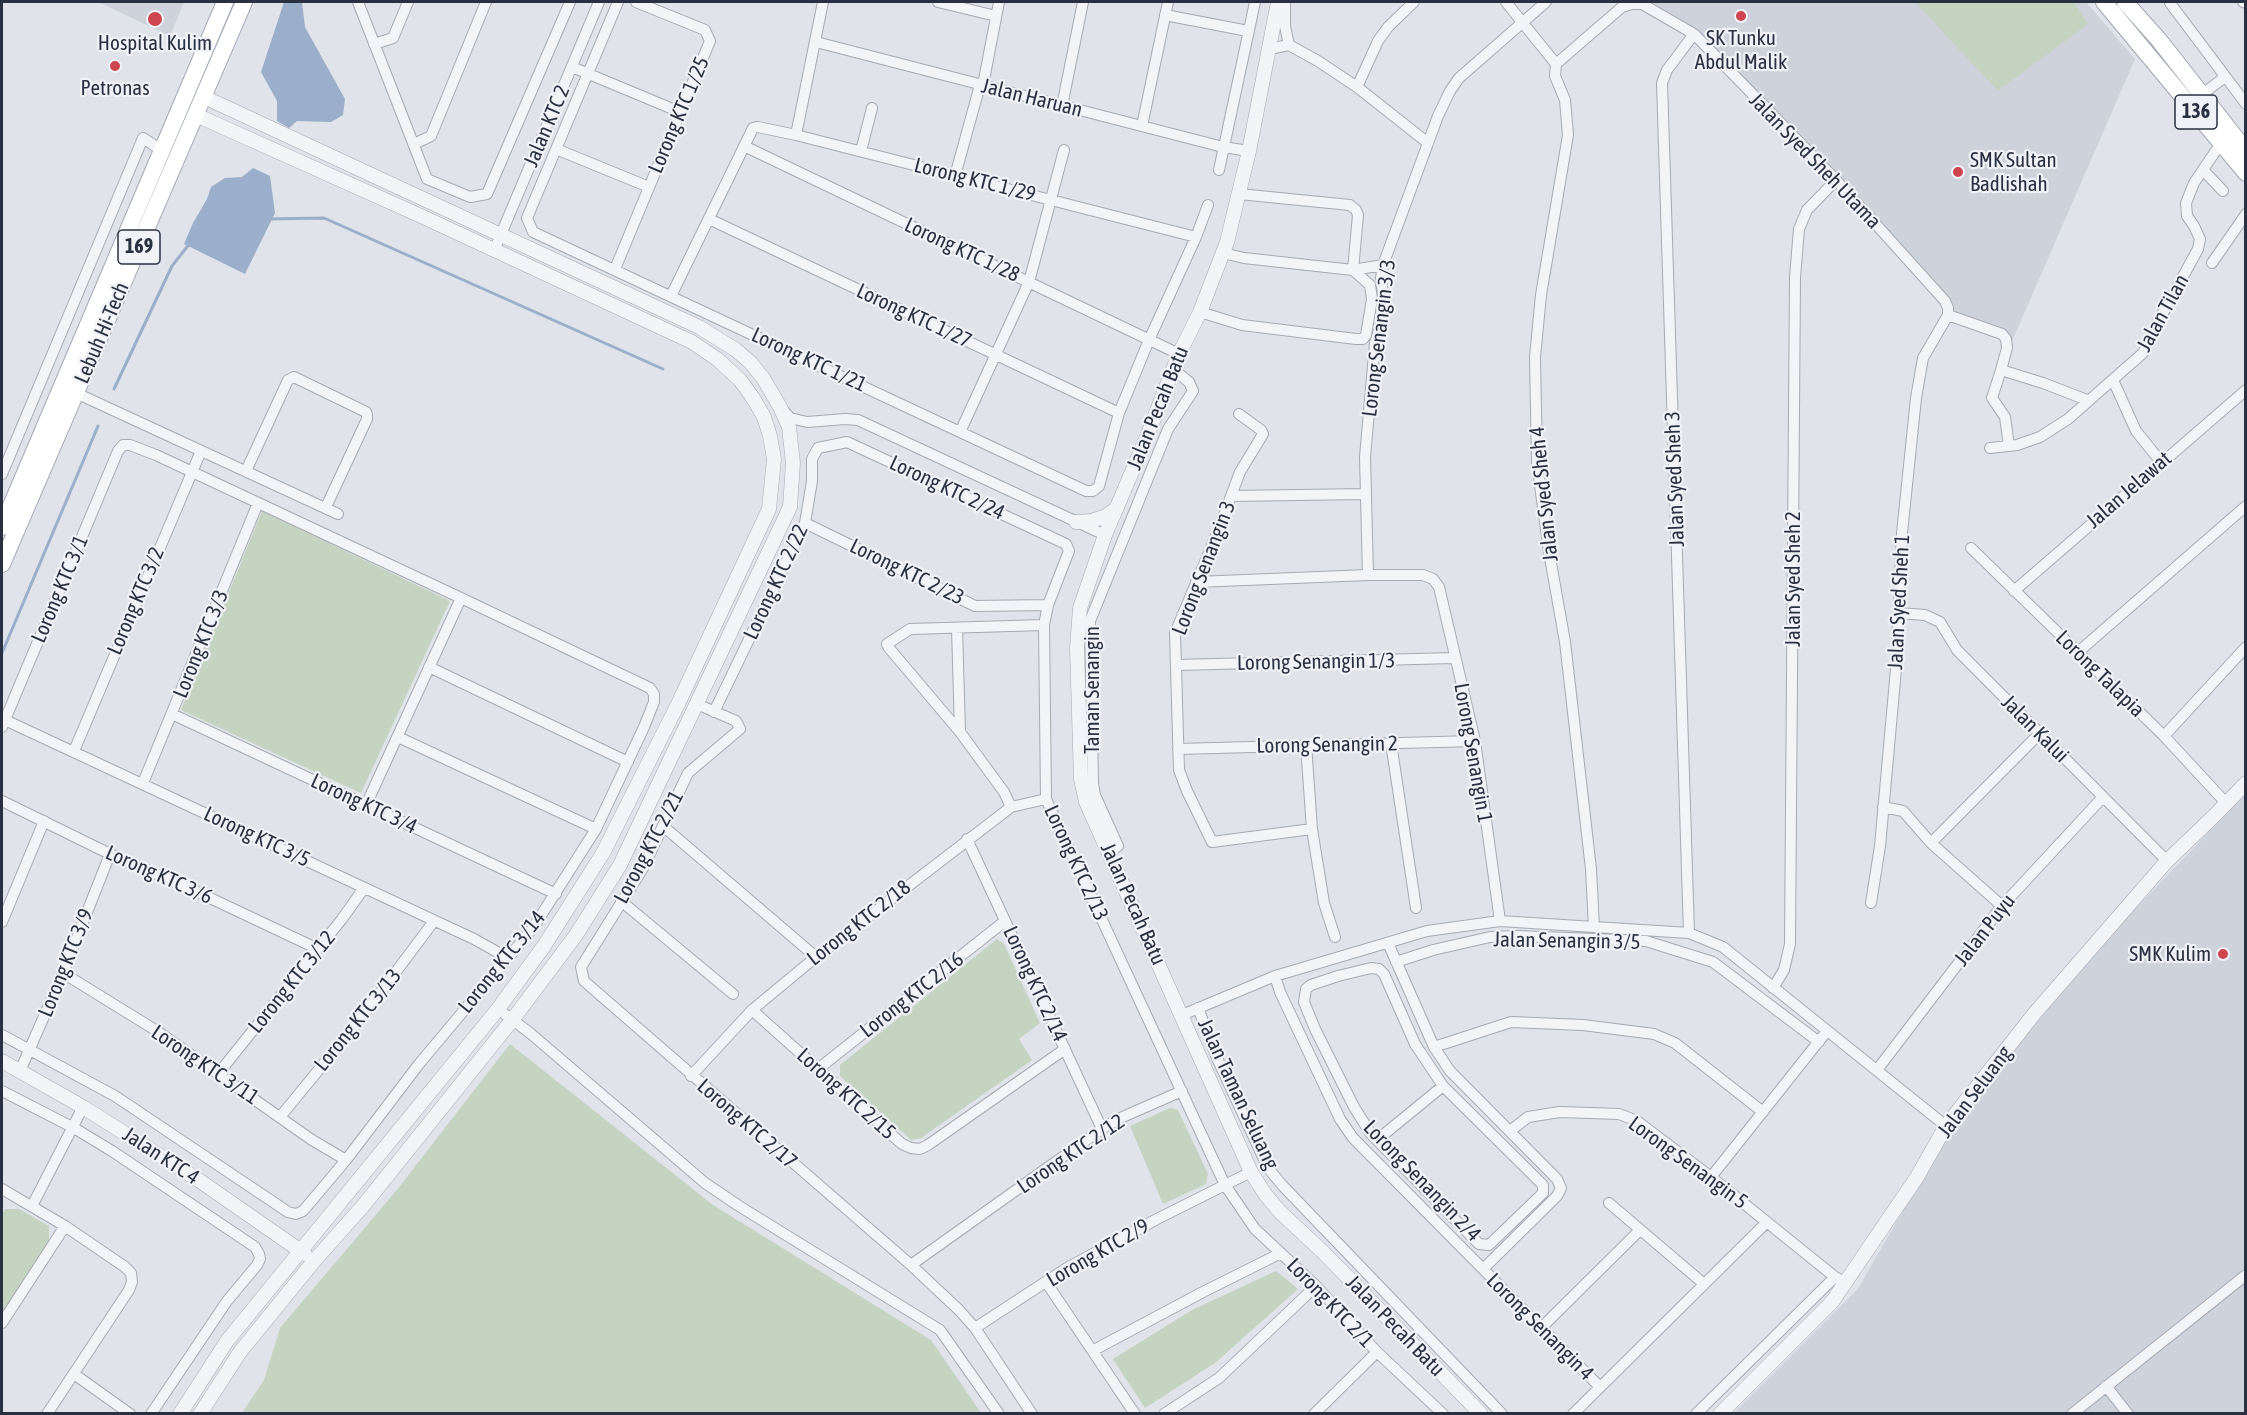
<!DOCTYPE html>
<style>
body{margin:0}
#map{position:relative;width:2247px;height:1415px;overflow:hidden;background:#e0e3e9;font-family:"Asap Condensed",sans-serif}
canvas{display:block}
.frame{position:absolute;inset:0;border:3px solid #293041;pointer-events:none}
</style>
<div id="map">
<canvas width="2247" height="1415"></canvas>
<div class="frame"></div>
</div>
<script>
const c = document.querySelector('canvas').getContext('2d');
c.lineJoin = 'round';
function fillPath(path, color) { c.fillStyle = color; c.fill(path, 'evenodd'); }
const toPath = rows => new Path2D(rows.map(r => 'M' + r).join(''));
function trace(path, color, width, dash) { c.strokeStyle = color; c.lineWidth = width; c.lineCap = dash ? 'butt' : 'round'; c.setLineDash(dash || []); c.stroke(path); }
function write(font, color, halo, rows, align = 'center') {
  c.font = font + ' "Asap Condensed",sans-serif'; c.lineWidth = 4.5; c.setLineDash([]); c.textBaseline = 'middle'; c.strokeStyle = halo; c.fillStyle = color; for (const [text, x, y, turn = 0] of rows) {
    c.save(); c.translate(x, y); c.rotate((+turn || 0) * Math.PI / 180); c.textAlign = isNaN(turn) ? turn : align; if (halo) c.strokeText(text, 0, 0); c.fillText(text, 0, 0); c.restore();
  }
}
const built = toPath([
 [98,2,184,2,170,36],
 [1650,2,2086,2,2135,59,2012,341,1954,316,1949,300,1938,285,1693,31],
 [2245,794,2245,1413,1733,1414,1857,1290,1951,1128,1968,1104,2119,926]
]);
const green = toPath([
 [1915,2,2073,2,2088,24,1998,91],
 [262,511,450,601,361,793,181,710],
 [997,939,1004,944,1040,1023,1019,1039,1032,1060,921,1138,911,1140,840,1076,840,1065],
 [510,1044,713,1205,931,1340,981,1413,242,1413,264,1380,280,1328,396,1191],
 [1170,1108,1178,1110,1208,1174,1206,1184,1163,1204,1130,1126],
 [5,1209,19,1209,49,1226,49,1242,2,1313,2,1215],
 [1276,1271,1298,1289,1215,1363,1145,1408,1113,1359,1192,1310]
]);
const water = toPath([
 [284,2,302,2,305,27,345,99,343,115,331,122,297,121,289,128,277,121,277,101,261,72],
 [253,168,270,176,275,213,245,274,184,244,193,223,207,199,211,187,225,178,242,177]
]);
const stream = toPath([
 [270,219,324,218,663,369],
 [114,389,172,266,190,243],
 [2,653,98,426]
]);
const minor = toPath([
 [358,2,427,179,470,197,487,194,570,2],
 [618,2,527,218,533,232,1086,491,1093,491,1099,486,1119,413,1149,340,1196,237,1208,205],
 [938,2,996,16],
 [1285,2,1285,26,1289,45],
 [1506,2,1556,64],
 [2243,2,2246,3],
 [2170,3,2246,104],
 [1165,15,1248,31],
 [816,42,1223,147,1249,151],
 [374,44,393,38,408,2],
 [1269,49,1289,45,1318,61,1357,87,1428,143],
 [1556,64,1622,7,1632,4,1642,4,1694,34,1836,180,1945,301,1948,308,1948,315,1923,358,1916,398,1902,533,1896,669,1880,846,1871,903],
 [1556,64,1555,76,1565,100,1568,135,1541,295,1535,357,1537,463,1549,552,1565,642,1591,869,1594,927],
 [572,67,680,112],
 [983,85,999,2],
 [1357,87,1378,41,1388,27,1414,2],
 [2201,95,2225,77],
 [1062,106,1083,2],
 [1142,126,1168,2],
 [796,135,823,2],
 [414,144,431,136,486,2],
 [744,146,1179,354],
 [556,149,649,187],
 [861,151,872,108],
 [1219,170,1255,2],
 [2203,170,2223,191],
 [955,176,980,85],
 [709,219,1119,413],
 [494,251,599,2],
 [1223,253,1244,258,1353,270,1383,265],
 [2212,263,2246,214],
 [615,269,710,41,705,30,636,2],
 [671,296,753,128,758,127,796,135,1196,237],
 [1200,312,1242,325,1356,339,1363,339,1366,335,1372,299,1370,285,1353,270,1358,215,1356,210,1350,205,1239,194],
 [1948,315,2002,334,2006,339,2007,348,2001,370,2043,383,2087,400],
 [2001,370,1992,398,2005,417,2009,446],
 [2113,380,2136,431,2161,462],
 [76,393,338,514],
 [784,411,790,418,807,422,845,419,858,420,1105,535],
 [1239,414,1261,430,1263,434,1240,472,1216,536,1175,633,1179,770,1187,791,1212,842,1312,829],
 [961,430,1029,282,1064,150],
 [1990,448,2017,445,2040,437,2068,419,2143,353,2158,322,2198,249,2200,239,2194,226,2187,216,2186,203,2194,183,2221,143],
 [246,471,288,380,294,377,366,412,367,415,367,419,326,507],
 [2,474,143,138,161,150],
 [1231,496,1365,494],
 [805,523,975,606,1048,605],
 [1971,548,2164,736,2226,803],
 [1368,575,1365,457,1375,343,1385,311,1381,278,1383,265,1438,116,1450,91,1459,78,1546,2],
 [1196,582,1368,575,1423,575,1433,579,1439,587,1475,741,1500,921],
 [2014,591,2246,390],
 [1899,613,1925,615,1940,622,1957,650,2167,861],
 [957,628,960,732],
 [2077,653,2246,506],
 [1176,665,1455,658],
 [429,667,628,762],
 [697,704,736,721,740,729,688,773,643,868,581,967,584,981,911,1265,959,1310,975,1328,1032,1414],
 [714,712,805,523,812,481,812,459,818,448,847,442,1066,544,1069,551,1048,605,1044,625,1046,799,1225,1185,1255,1229,1316,1286,1377,1352,1443,1414],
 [172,714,556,894],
 [5,720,474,939,508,958],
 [2,727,118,451,123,445,130,445,156,455,461,598,650,688,654,694,654,702,644,727,596,829,533,928,419,1064,346,1160,303,1211,296,1214,288,1212,115,1096,2,1035],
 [2164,736,2246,647],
 [398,737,596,829],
 [1391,743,1416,908],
 [1306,745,1312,829,1324,903,1335,937],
 [1178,749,1475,741],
 [74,751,201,451],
 [143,783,258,503],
 [2,801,110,854,191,889,318,949],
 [366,805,461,598],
 [1011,807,1004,792,960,732,889,648,887,644,910,629,1044,625],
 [1883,807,1903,811,1931,843,2002,906],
 [663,826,816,957],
 [967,839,1102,1129],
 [1931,843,2039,734],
 [1110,852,1118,846,1095,795,1093,783,1090,621,1168,429,1193,391,1189,382,1173,369],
 [621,901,733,994],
 [2,922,44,821],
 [1689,933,1662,83,1667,70,1694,34],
 [1388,943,1434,1047,1450,1071,1557,1179,1561,1188,1557,1196,1483,1269],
 [1396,962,1433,950,1490,937,1516,936,1646,941,1713,962,1819,1042],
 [1371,968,1379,969,1384,974,1415,1044,1443,1086,1543,1185,1543,1193,1489,1245,1479,1244,1371,1134,1354,1107,1315,1029,1304,1002,1306,989,1311,985,1338,976,1371,968],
 [63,973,157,1031,312,1140,346,1160],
 [1275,976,1280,992,1340,1119,1353,1138,1600,1387],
 [1773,988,1784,970,1790,944,1795,277,1799,229,1807,210,1836,180],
 [1198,1008,1217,1058,1268,1168,1282,1185,1502,1414],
 [498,1009,530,1033,705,1183,739,1206,940,1330,999,1414],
 [752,1010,902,1144,911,1148,920,1149,928,1145,1065,1049],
 [1182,1015,1275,976,1427,931,1500,921,1689,933,1723,947,1946,1126],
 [1434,1047,1511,1022,1583,1025,1654,1034,1675,1043,1763,1112],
 [818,1069,1005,921],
 [1877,1070,2002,906,2103,797],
 [20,1071,63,973,110,854],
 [218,1074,342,919,364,888],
 [691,1076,752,1010,816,957,1011,807,1046,799],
 [2,1091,74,1128,112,1151,255,1247,259,1254,260,1259,257,1265,227,1301,151,1414],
 [280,1117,362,1017,434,921],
 [1510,1131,1528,1117,1560,1112,1619,1114,1637,1121,1711,1177,1835,1277,1846,1283],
 [1377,1140,1443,1086],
 [1711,1177,1823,1036],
 [2,1189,65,1226,125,1267,131,1273,132,1282,129,1290,47,1414],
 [1609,1203,1704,1284],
 [32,1206,83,1107],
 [911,1265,1102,1129,1118,1119,1182,1091],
 [1046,1282,1135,1414],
 [2,1323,65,1226],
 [975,1328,1067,1268,1157,1219,1251,1172],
 [1541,1328,1640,1230],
 [1094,1350,1203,1292,1281,1253],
 [74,1374,130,1414],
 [2106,1386,2128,1414],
 [1164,1414,1219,1378,1316,1286],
 [1314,1414,1377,1352],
 [1573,1414,1767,1222],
 [1696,1414,1835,1277],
 [2072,1414,2246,1275]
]);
const tertiary = toPath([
 [1278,2,1249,151,1227,242,1200,312,1179,354,1146,439,1105,535,1080,608,1077,648,1081,779,1086,802,1251,1172,1265,1194,1280,1212,1323,1252,1481,1414],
 [1076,522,1091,521,1104,517,1116,509],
 [2,1061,83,1107,200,1181,305,1254],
 [180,1414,227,1341,498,1009,544,946,603,853,679,702,769,509,774,459,770,436,764,417,753,398,740,380,717,359,692,342,421,216,196,115],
 [200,1414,240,1352,314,1261,363,1206,513,1019,576,935,620,865,790,507,793,463,789,427,780,407,763,378,750,362,736,350,699,327,204,97],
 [1720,1414,1832,1302,1917,1177,1946,1126,2034,1014,2167,861,2215,815,2246,783]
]);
const primary = toPath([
 [2104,2,2246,173],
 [2125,2,2159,40,2246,151],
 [2,527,225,2],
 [2,564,244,2]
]);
const markers = [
 [1741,16,6,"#cf454f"],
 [155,19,8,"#cf454f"],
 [115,66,6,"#cf454f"],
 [1958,172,6,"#cf454f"],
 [2223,954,6,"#cf454f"]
];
const shields = [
 [2196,112,42],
 [139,247,42]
];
const shieldNames = [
 ["136",2196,112],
 ["169",139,247]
];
const poiNames = [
 ["SK Tunku",1741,38],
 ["Abdul Malik",1741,62],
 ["Hospital Kulim",155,43],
 ["Petronas",115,88],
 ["SMK Sultan",1970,160,"left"],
 ["Badlishah",1970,184,"left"],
 ["SMK Kulim",2211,954,"right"]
];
const streetNames = [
 ["Jalan Haruan",1032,98,14],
 ["Lorong KTC 1/25",679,115,-67],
 ["Jalan KTC 2",547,126,-67],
 ["Jalan Syed Sheh Utama",1815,161,46],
 ["Lorong KTC 1/29",975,180,14],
 ["Lorong KTC 1/28",962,250,25],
 ["Jalan Tilan",2163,313,-61],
 ["Lorong KTC 1/27",914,316,25],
 ["Lebuh Hi-Tech",102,333,-67],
 ["Lorong Senangin 3/3",1379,338,-83],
 ["Lorong KTC 1/21",809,360,25],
 ["Jalan Pecah Batu",1158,408,-68],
 ["Jalan Syed Sheh 3",1675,479,-92],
 ["Lorong KTC 2/24",947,488,25],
 ["Jalan Jelawat",2129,490,-41],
 ["Jalan Syed Sheh 4",1544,494,-96],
 ["Lorong Senangin 3",1204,568,-69],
 ["Lorong KTC 2/23",907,572,26],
 ["Jalan Syed Sheh 2",1793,579,-90],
 ["Lorong KTC 2/22",776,582,-65],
 ["Lorong KTC 3/1",60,589,-67],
 ["Lorong KTC 3/2",136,601,-67],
 ["Jalan Syed Sheh 1",1899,602,-87],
 ["Lorong KTC 3/3",201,644,-68],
 ["Lorong Senangin 1/3",1316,662,-1],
 ["Lorong Talapia",2100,674,44],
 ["Taman Senangin",1092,690,-90],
 ["Jalan Kalui",2035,729,45],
 ["Lorong Senangin 2",1327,745,-1],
 ["Lorong Senangin 1",1473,753,80],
 ["Lorong KTC 3/4",364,804,25],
 ["Lorong KTC 3/5",257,837,25],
 ["Lorong KTC 2/21",649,847,-62],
 ["Lorong KTC 2/13",1076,863,65],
 ["Lorong KTC 3/6",159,875,24],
 ["Jalan Pecah Batu",1133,904,66],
 ["Lorong KTC 2/18",859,923,-38],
 ["Jalan Puyu",1985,930,-52],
 ["Jalan Senangin 3/5",1567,941,1],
 ["Lorong KTC 3/14",502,962,-51],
 ["Lorong KTC 3/9",66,963,-68],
 ["Lorong KTC 3/12",292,982,-51],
 ["Lorong KTC 2/14",1035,984,65],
 ["Lorong KTC 2/16",912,995,-38],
 ["Lorong KTC 3/13",358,1020,-51],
 ["Lorong KTC 3/11",205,1065,34],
 ["Jalan Seluang",1975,1092,-53],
 ["Lorong KTC 2/15",846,1094,42],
 ["Jalan Taman Seluang",1238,1094,65],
 ["Lorong KTC 2/17",747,1124,41],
 ["Lorong KTC 2/12",1071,1154,-34],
 ["Jalan KTC 4",161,1156,33],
 ["Lorong Senangin 5",1688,1163,36],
 ["Lorong Senangin 2/4",1422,1181,46],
 ["Lorong KTC 2/9",1098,1253,-30],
 ["Lorong KTC 2/1",1330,1303,46],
 ["Jalan Pecah Batu",1395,1326,46],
 ["Lorong Senangin 4",1540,1327,45]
];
fillPath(built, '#ced2db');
fillPath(green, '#c5d3c1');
fillPath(water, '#9baeca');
trace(stream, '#9baeca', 3);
trace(minor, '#a5aab3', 12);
trace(tertiary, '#a5aab3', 15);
trace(primary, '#a0a7b5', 18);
trace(minor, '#f3f4f8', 10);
trace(tertiary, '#f3f4f8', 14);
trace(primary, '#fff', 16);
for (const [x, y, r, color] of markers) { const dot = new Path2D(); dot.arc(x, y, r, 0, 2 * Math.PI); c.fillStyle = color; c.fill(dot); trace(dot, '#f0f2f7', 2); }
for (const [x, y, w] of shields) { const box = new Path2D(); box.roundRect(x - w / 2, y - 17, w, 34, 4.5); c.fillStyle = '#f0f2f7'; c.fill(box); trace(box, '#293041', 1.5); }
write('bold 20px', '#293041', null, shieldNames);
write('21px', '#293041', '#f0f2f7', poiNames);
write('21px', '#293041', '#f0f2f7', streetNames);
</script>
